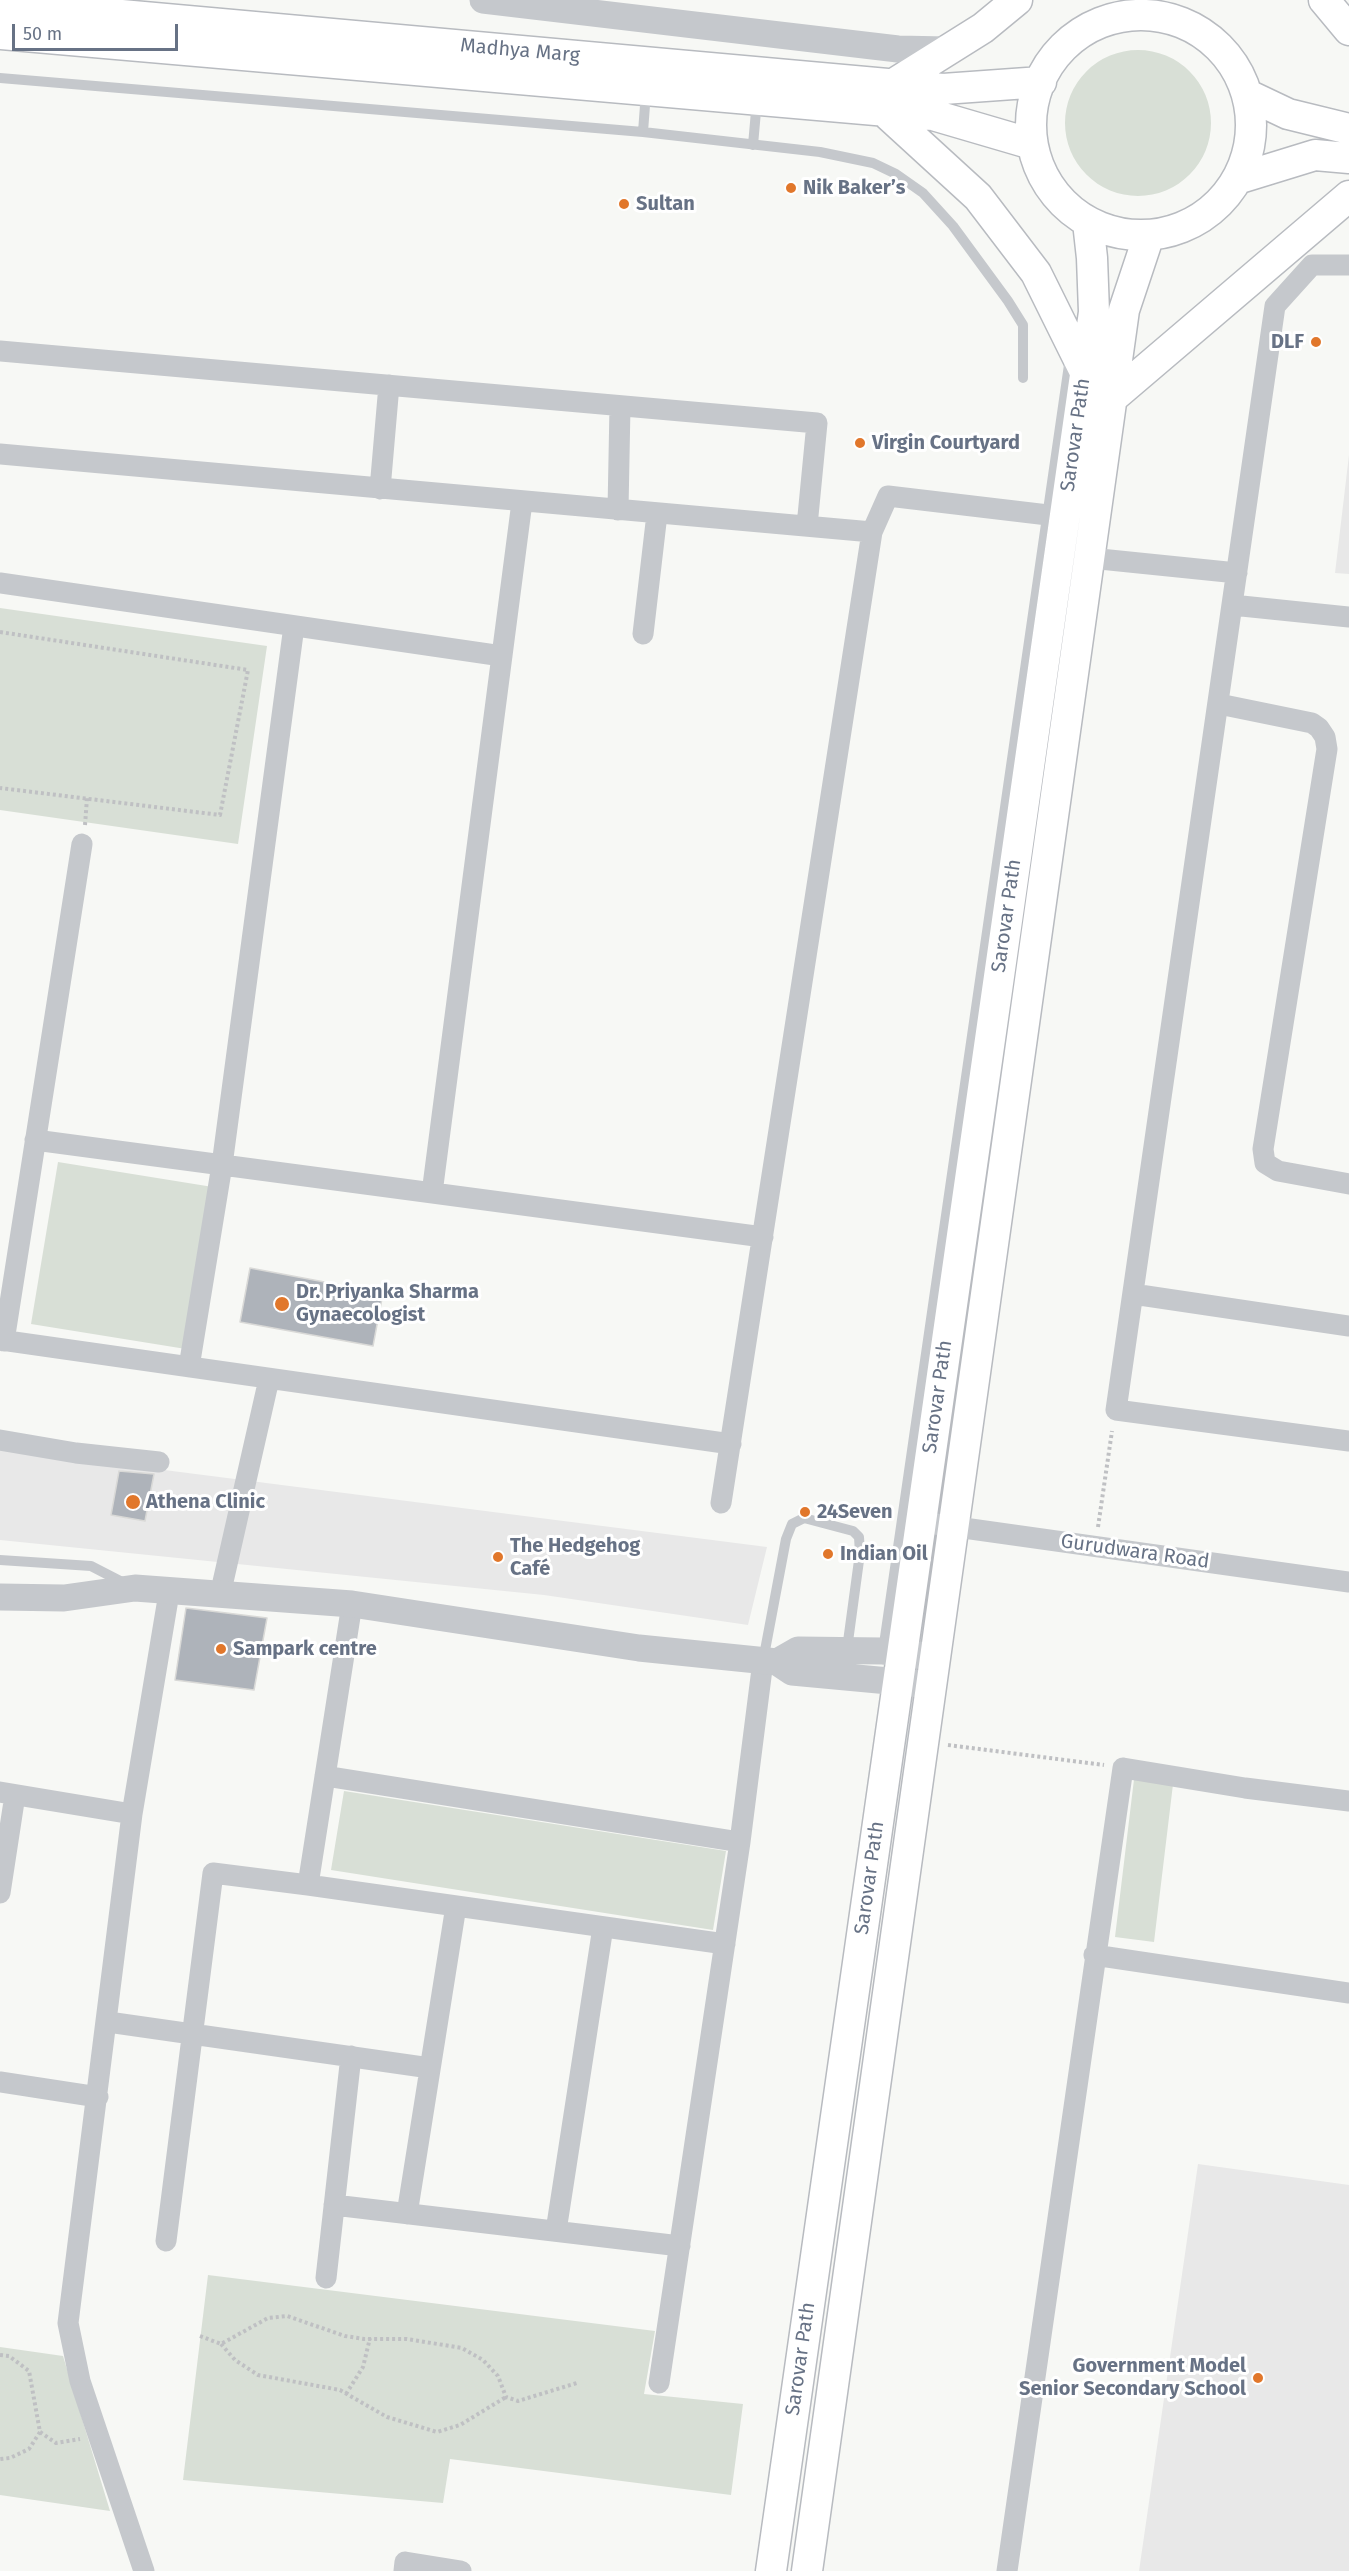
<!DOCTYPE html>
<meta charset="utf-8">
<style>
body{margin:0}
#map{position:relative;width:1349px;height:2571px;overflow:hidden;background:#f7f8f5;font-family:"Fira Sans",sans-serif}
canvas{display:block}
.scale{position:absolute;left:12px;top:24px;width:166px;height:27px;box-sizing:border-box;border:3px solid #677285;border-top:0;padding-left:8px;font-size:18px;line-height:21px;white-space:nowrap;color:#677285;-webkit-text-stroke:4px #fff;paint-order:stroke}
</style>
<div id="map">
<canvas width="1349" height="2571"></canvas>
<div class="scale">50 m</div>
</div>
<script>
const c = document.querySelector('canvas').getContext('2d');
c.lineJoin = 'round';
function fillPath(path, color) { c.fillStyle = color; c.fill(path, 'evenodd'); }
const toPath = rows => new Path2D(rows.map(r => 'M' + r).join(''));
function trace(path, color, width, dash) { c.strokeStyle = color; c.lineWidth = width; c.lineCap = dash ? 'butt' : 'round'; c.setLineDash(dash || []); c.stroke(path); }
function write(font, color, halo, rows, align = 'center') {
  c.font = font + ' "Fira Sans",sans-serif'; c.lineWidth = 6; c.setLineDash([]); c.textBaseline = 'middle'; c.strokeStyle = halo; c.fillStyle = color; for (const [text, x, y, turn = 0] of rows) {
    c.save(); c.translate(x, y); c.rotate((+turn || 0) * Math.PI / 180); c.textAlign = isNaN(turn) ? turn : align; if (halo) c.strokeText(text, 0, 0); c.fillText(text, 0, 0); c.restore();
  }
}
const built = toPath([
 [1349,455,1349,574,1335,573],
 [0,1449,767,1547,748,1625,544,1595,0,1540],
 [1198,2164,1349,2185,1349,2571,1139,2571]
]);
const green = toPath([
 '1065 123a73 73 0 1 1 146 0a73 73 0 1 1-146 0Z',
 [0,608,267,646,238,844,0,810],
 [58,1162,219,1188,192,1350,31,1324],
 [1135,1771,1174,1776,1154,1942,1115,1937],
 [344,1791,726,1851,713,1930,331,1870],
 [208,2275,655,2331,644,2394,743,2404,731,2495,450,2459,443,2503,183,2480],
 [0,2347,63,2356,110,2511,0,2495]
]);
const building = toPath([
 [250,1268,383,1293,373,1346,240,1322,250,1268],
 [119,1471,154,1474,145,1521,111,1515,119,1471],
 [186,1608,267,1618,254,1690,175,1680,186,1608]
]);
const path = toPath([
 [0,632,248,670,220,815,0,788],
 [85,825,87,798],
 [1098,1527,1112,1431],
 [948,1745,1104,1765],
 [200,2336,221,2344,268,2318,287,2316,345,2336,364,2339,407,2339,462,2348,483,2360,498,2376,506,2397,518,2401,577,2383],
 [221,2344,235,2360,258,2375,340,2390,387,2417,437,2432,460,2425,506,2397],
 [0,2355,9,2356,29,2371,40,2432,29,2449,10,2458,0,2459],
 [346,2394,363,2367,370,2338],
 [40,2432,56,2443,80,2439]
]);
const service = toPath([
 [0,78,643,132,820,152,873,163,896,174,923,193,953,226,1008,301,1023,325,1023,378],
 [643,132,646,92],
 [753,145,757,100],
 [0,1560,91,1566,124,1583],
 [883,1651,1070,358],
 [763,1661,786,1539,792,1524,804,1518,853,1531,859,1537,860,1553,847,1649]
]);
const minor = toPath([
 [1349,265,1312,265,1275,306,1116,1410,1349,1441],
 [0,351,817,423,807,526],
 [0,454,872,532],
 [380,489,389,385],
 [618,510,620,406],
 [1090,558,1237,573],
 [0,583,502,656],
 [1232,605,1349,617],
 [643,634,657,514],
 [1219,704,1312,723,1319,728,1325,737,1327,749,1263,1149,1265,1163,1278,1171,1349,1184],
 [35,1140,763,1237],
 [432,1193,522,502],
 [1133,1294,1349,1326],
 [0,1340,731,1444],
 [4,1341,82,844],
 [189,1367,222,1165,294,626],
 [0,1440,76,1453,159,1462],
 [721,1503,872,532,888,496,1048,515],
 [921,1522,1349,1582],
 [220,1595,269,1379],
 [325,1776,740,1842],
 [0,1792,132,1814],
 [308,1885,352,1604],
 [0,1893,15,1795],
 [1094,1955,1349,1993],
 [108,2022,430,2068],
 [0,2082,98,2097],
 [334,2205,680,2246],
 [407,2214,456,1906],
 [556,2231,603,1927],
 [166,2241,213,1873,308,1885,725,1944],
 [326,2278,351,2056],
 [659,2383,740,1842,763,1661],
 [144,2571,80,2381,68,2323,132,1814,169,1593],
 [404,2571,405,2562,461,2571],
 [1007,2571,1123,1768,1245,1788,1349,1801]
]);
const tertiary = toPath([
 [483,0,898,49,947,50],
 [0,1597,64,1598,135,1588,352,1604,639,1648,777,1662,792,1672,932,1685],
 [777,1662,798,1650,883,1651,935,1657]
]);
const secondary = toPath([
 [1324,0,1349,30],
 [0,4,943,89,1041,82],
 '1031 125a110 110 0 1 1 220 0a110 110 0 1 1-220 0Z',
 [0,34,933,115,1032,144],
 [892,85,983,28,1017,0],
 [1248,95,1288,114,1349,129],
 [884,111,978,197,1036,273,1085,372],
 [1237,179,1315,155,1349,158],
 [1112,398,1349,196],
 [771,2571,1094,312,1092,258,1088,222],
 [807,2571,1124,310,1149,235]
]);
const markers = [
 [791,188,6,"#e1772b"],
 [624,204,6,"#e1772b"],
 [1316,342,6,"#e1772b"],
 [860,443,6,"#e1772b"],
 [282,1304,8,"#e1772b"],
 [133,1502,8,"#e1772b"],
 [805,1512,6,"#e1772b"],
 [828,1554,6,"#e1772b"],
 [498,1557,6,"#e1772b"],
 [221,1649,6,"#e1772b"],
 [1258,2378,6,"#e1772b"]
];
const streetNames = [
 ["Madhya Marg",520,51,5],
 ["Sarovar Path",1076,435,-82],
 ["Sarovar Path",1007,916,-82],
 ["Sarovar Path",938,1397,-82],
 ["Gurudwara Road",1135,1552,8],
 ["Sarovar Path",870,1878,-82],
 ["Sarovar Path",801,2359,-82]
];
const poiNames = [
 ["Nik Baker’s",803,188],
 ["Sultan",636,204],
 ["DLF",1304,342,"right"],
 ["Virgin Courtyard",872,443],
 ["Dr. Priyanka Sharma",296,1292],
 ["Gynaecologist",296,1315],
 ["Athena Clinic",146,1502],
 ["24Seven",817,1512],
 ["The Hedgehog",510,1546],
 ["Café",510,1569],
 ["Indian Oil",840,1554],
 ["Sampark centre",233,1649],
 ["Government Model",1246,2366,"right"],
 ["Senior Secondary School",1246,2389,"right"]
];
fillPath(built, '#e8e8e8');
fillPath(green, '#d8dfd6');
fillPath(building, '#aeb3ba');
trace(building, '#d9d9d7', 1.5);
trace(secondary, '#b8bbc0', 33);
trace(path, '#bfc0c3', 4, [3, 3]);
trace(service, '#c5c8cc', 10);
trace(minor, '#c5c8cc', 21);
trace(tertiary, '#c5c8cc', 27);
trace(secondary, '#fff', 30);
for (const [x, y, r, color] of markers) { const dot = new Path2D(); dot.arc(x, y, r, 0, 2 * Math.PI); c.fillStyle = color; c.fill(dot); trace(dot, '#fff', 2); }
write('20px', '#677285', '#fff', streetNames);
write('bold 20px', '#677285', '#fff', poiNames, 'left');
</script>
